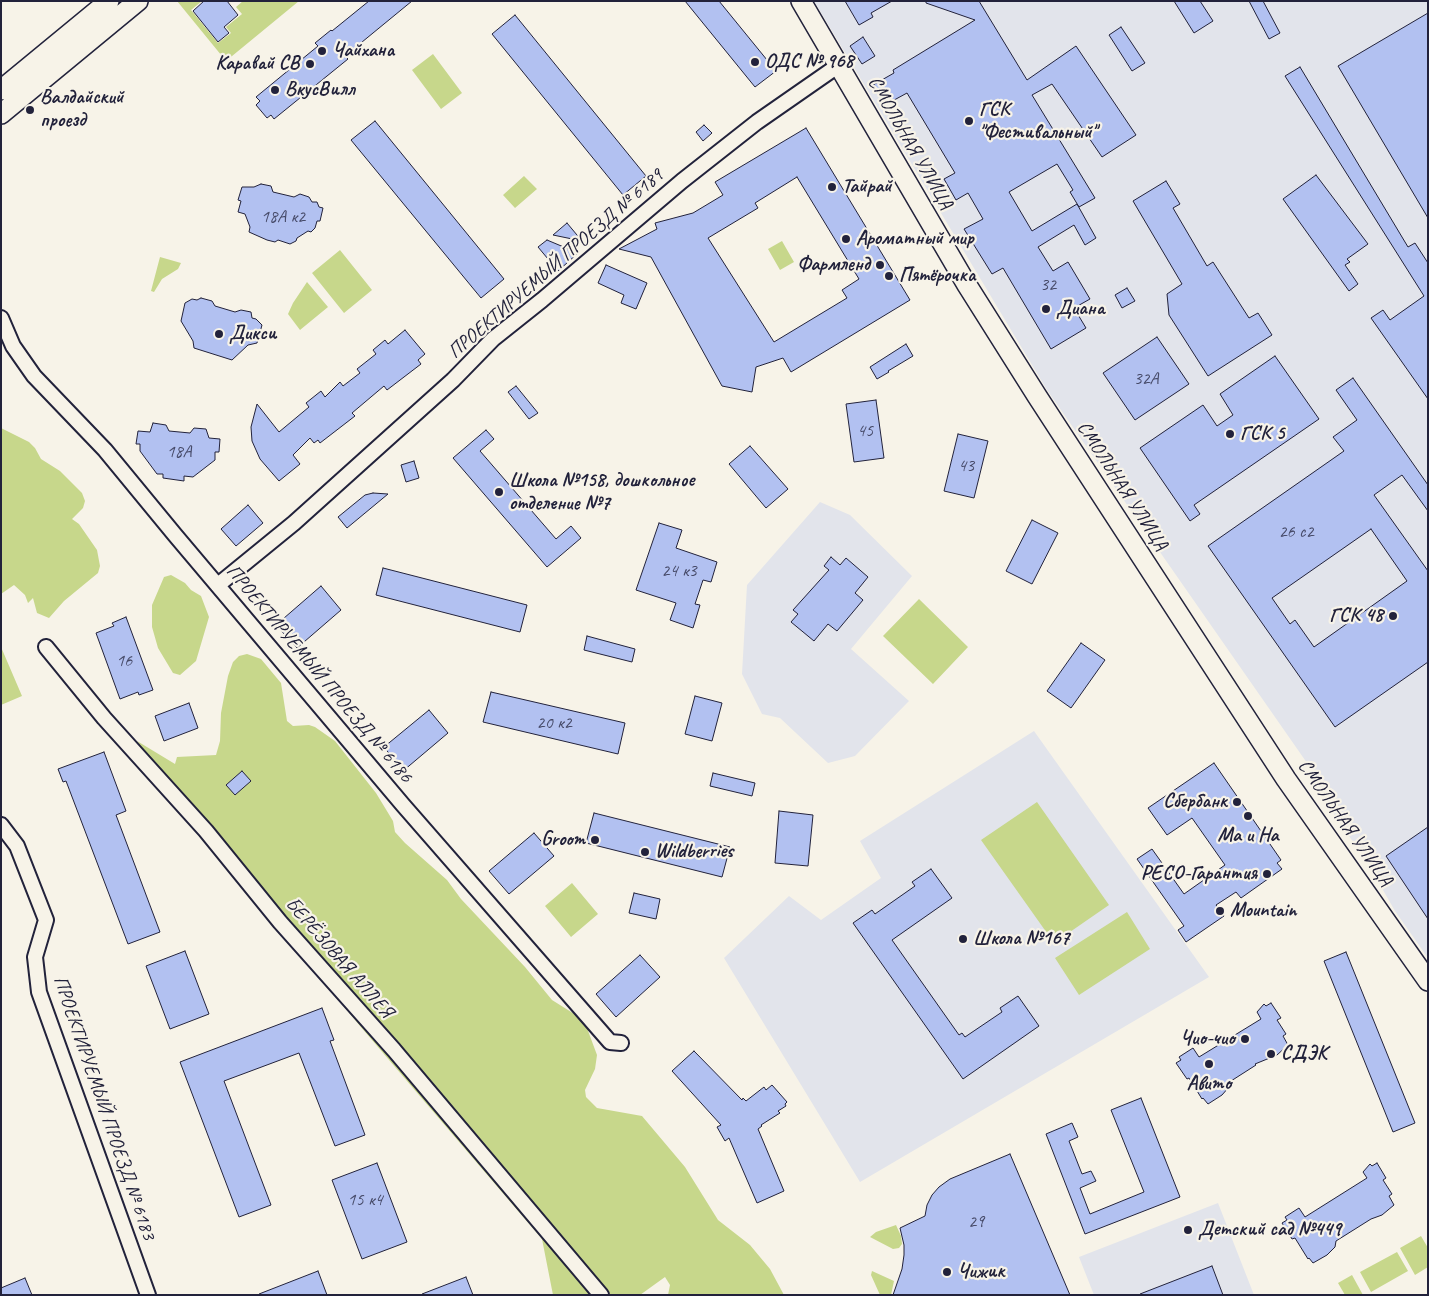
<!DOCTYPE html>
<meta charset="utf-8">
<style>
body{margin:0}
#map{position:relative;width:1429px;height:1296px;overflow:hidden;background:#f7f3e8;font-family:Caveat,sans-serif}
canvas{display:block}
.frame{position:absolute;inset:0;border:2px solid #22223b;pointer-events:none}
</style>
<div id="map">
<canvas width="1429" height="1296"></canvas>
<div class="frame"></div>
</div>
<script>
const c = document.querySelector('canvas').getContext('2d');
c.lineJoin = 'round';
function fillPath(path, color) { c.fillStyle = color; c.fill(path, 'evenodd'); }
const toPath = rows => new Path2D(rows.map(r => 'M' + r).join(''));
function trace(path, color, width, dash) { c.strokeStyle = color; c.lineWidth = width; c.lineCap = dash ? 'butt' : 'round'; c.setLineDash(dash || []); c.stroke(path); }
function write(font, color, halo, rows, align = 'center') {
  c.font = font + ' Caveat,sans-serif'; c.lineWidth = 4.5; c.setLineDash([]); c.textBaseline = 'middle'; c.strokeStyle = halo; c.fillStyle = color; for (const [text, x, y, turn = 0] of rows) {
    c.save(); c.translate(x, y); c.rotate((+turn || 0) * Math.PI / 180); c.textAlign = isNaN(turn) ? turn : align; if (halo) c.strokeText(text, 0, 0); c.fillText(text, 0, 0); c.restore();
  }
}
const built = toPath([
 [814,1,1428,1,1428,958,1395,911,1367,862,1308,777,1314,773,1047,390],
 [820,502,850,515,912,576,851,649,909,701,855,756,828,763,780,718,762,714,742,674,747,585],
 [1034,731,1209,977,860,1182,724,958,789,896,821,920,881,878,860,841],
 [1218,1203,1254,1295,1094,1295,1079,1257]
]);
const green = toPath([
 [177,1,202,1,191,10,218,43,231,33,226,27,242,14,236,7,243,1,299,1,226,61],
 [433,54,462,93,441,109,412,70],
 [524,176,537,189,515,208,503,195],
 [782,241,794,262,780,270,768,249],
 [340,250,372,290,344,313,312,273],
 [160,257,181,263,178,269,162,279,154,292,151,291],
 [307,282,328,307,300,330,288,314,293,303],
 [1,428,29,442,35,448,41,459,60,471,82,493,85,501,83,508,72,519,79,524,97,550,100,566,98,573,64,601,49,618,37,613,33,598,28,603,25,595,14,585,1,594],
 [171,575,185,583,191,590,201,596,209,617,196,661,180,675,173,673,158,648,152,627,152,605,164,577],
 [919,599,968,647,933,684,883,636],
 [1,647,22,696,1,705],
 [247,654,261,659,281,683,287,721,293,726,309,725,315,727,335,741,376,793,393,821,395,832,405,843,447,880,461,899,525,967,552,1000,584,1020,597,1055,595,1069,585,1090,586,1097,597,1108,642,1116,685,1167,718,1220,750,1245,770,1269,784,1295,668,1295,670,1285,665,1277,640,1295,553,1295,542,1239,360,1026,293,945,137,741,175,764,177,757,216,755,220,741,221,713,228,676,233,662,239,656],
 [1037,802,1109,905,1054,943,981,840],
 [572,883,598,914,571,937,545,906],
 [1127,912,1150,949,1079,995,1055,958],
 [896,1225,901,1236,902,1244,899,1248,893,1249,870,1237,876,1232],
 [1421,1236,1428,1248,1428,1267,1415,1275,1400,1248],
 [1397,1252,1408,1271,1371,1292,1360,1272],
 [872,1271,894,1281,891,1295,880,1295,871,1275],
 [1352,1275,1363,1295,1345,1295,1338,1283]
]);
const building = toPath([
 [204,1,227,1,238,15,224,27,229,33,218,42,193,11,204,1],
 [369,1,412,1,345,56,348,59,274,119,271,115,267,118,256,105,260,101,256,97,318,46,315,43,331,30,332,31,369,1],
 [685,1,719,1,776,71,755,87,685,1],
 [845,1,892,1,871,13,873,17,859,25,845,1],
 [926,1,979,1,1027,80,1076,46,1136,135,1102,157,1052,84,1032,95,1095,198,1079,207,1070,192,1073,190,1057,164,1009,192,1032,231,1077,204,1096,238,1085,245,1074,225,1038,247,1053,271,1068,262,1090,299,1074,308,1086,328,1051,349,1003,268,992,274,964,229,983,219,968,193,956,200,944,179,955,173,907,93,885,105,873,85,894,73,893,70,975,20,926,3,926,1],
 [1174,1,1200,1,1213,21,1194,33,1174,1],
 [1249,1,1263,1,1280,33,1269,39,1249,1],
 [1428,13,1428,218,1338,66,1428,13],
 [515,15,646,176,623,195,492,34,515,15],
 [1121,27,1145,63,1132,71,1109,35,1121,27],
 [863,37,875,56,862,64,850,46,863,37],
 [1300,67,1408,247,1415,243,1428,263,1428,399,1371,318,1383,310,1390,320,1424,296,1285,76,1300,67],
 [375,121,504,279,481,298,351,140,375,121],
 [704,125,712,133,703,141,696,132,704,125],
 [806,128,910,300,791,372,783,358,756,367,752,392,722,386,651,257,619,249,657,229,655,223,693,213,723,195,715,182,806,128],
 [797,177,859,279,842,290,847,298,774,342,708,238,758,208,755,203,797,177],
 [1316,175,1368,244,1347,259,1350,262,1345,265,1358,284,1349,291,1283,199,1316,175],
 [1166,181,1180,204,1173,208,1207,266,1213,262,1249,318,1258,313,1272,335,1208,376,1169,315,1167,294,1182,284,1133,201,1166,181],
 [261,184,271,186,273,192,294,197,300,194,309,197,312,202,317,202,319,207,323,208,320,221,317,221,315,228,311,232,308,231,297,238,296,241,290,244,278,240,275,242,267,240,249,232,250,227,245,214,238,212,241,201,238,200,242,187,254,187,261,184],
 [567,223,582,241,553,235,567,223],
 [547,240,578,253,558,271,538,247,547,240],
 [606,265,647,283,636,309,621,303,624,295,598,283,606,265],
 [1127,288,1135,301,1122,308,1115,295,1127,288],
 [201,298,212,301,215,306,235,312,241,310,251,312,252,318,256,319,262,325,257,343,248,345,232,360,194,348,193,341,181,321,185,303,192,299,197,300,201,298],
 [405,330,425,354,418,360,421,364,387,390,384,386,352,413,355,416,320,443,318,440,314,443,310,438,293,455,300,464,279,481,260,459,252,441,251,427,257,404,279,432,309,407,306,403,321,391,325,397,340,382,343,386,360,373,357,369,376,354,373,350,385,340,388,344,405,330],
 [1157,337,1189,384,1135,420,1103,373,1157,337],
 [906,344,913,356,888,371,889,372,877,379,870,367,906,344],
 [1275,356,1319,419,1194,505,1200,514,1190,521,1140,448,1203,405,1217,426,1233,415,1220,394,1275,356],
 [1353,378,1428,485,1428,511,1402,475,1374,495,1428,571,1428,662,1335,727,1208,546,1344,451,1333,437,1357,420,1336,390,1353,378],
 [1371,529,1407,581,1314,647,1295,620,1290,624,1272,598,1371,529],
 [516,386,538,413,529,419,508,392,516,386],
 [876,400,884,458,854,462,846,404,876,400],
 [153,423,166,425,169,431,190,433,194,428,206,429,209,438,220,439,219,452,215,452,215,460,193,477,184,476,184,481,163,478,163,474,157,474,140,451,140,444,136,444,138,431,150,432,153,423],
 [486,430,494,439,480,451,556,539,571,526,581,538,547,567,453,458,486,430],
 [958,434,988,441,974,498,944,491,958,434],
 [750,446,788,489,766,508,729,464,750,446],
 [414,461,419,478,406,482,401,465,414,461],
 [373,493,388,494,347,528,338,517,365,495,373,493],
 [248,505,263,523,236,546,221,529,248,505],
 [1032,520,1058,533,1032,584,1006,571,1032,520],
 [659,523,682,530,676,548,717,562,711,582,703,580,695,604,700,605,693,628,670,620,676,603,636,590,659,523],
 [831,557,840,565,846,558,868,577,855,593,863,600,837,631,828,624,814,641,791,622,798,614,793,610,829,570,824,566,831,557],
 [383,568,527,605,520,632,376,595,383,568],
 [321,586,341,610,297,648,276,625,321,586],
 [126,617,153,690,139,695,138,692,120,699,96,633,114,626,112,623,126,617],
 [587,636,635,649,632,662,584,650,587,636],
 [1081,643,1105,660,1071,708,1047,691,1081,643],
 [491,692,625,723,618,754,483,722,491,692],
 [695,696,722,703,712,741,685,734,695,696],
 [189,703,198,728,164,741,155,716,189,703],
 [429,710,448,733,403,771,384,747,429,710],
 [104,752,126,811,116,815,160,932,128,944,66,781,63,782,58,769,104,752],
 [1214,763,1281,860,1277,863,1282,869,1241,898,1236,892,1216,905,1224,916,1186,942,1178,930,1184,926,1137,859,1152,849,1184,894,1225,865,1192,818,1167,835,1148,808,1214,763],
 [242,771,251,781,235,795,226,785,242,771],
 [713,773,755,783,752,796,710,786,713,773],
 [779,811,813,815,808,866,775,863,779,811],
 [594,813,730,847,722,877,586,843,594,813],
 [1428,827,1428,919,1386,856,1428,827],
 [534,833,554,856,509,894,489,871,534,833],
 [931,869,952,898,892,940,959,1035,962,1033,965,1037,1002,1012,1000,1008,1018,996,1039,1026,963,1079,853,923,872,910,875,914,915,886,912,882,931,869],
 [634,893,660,899,656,919,629,913,634,893],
 [185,951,209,1014,170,1029,146,966,185,951],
 [1346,952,1415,1123,1393,1132,1324,961,1346,952],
 [640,955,660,977,616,1017,596,994,640,955],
 [1271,1003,1281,1018,1277,1020,1286,1034,1283,1036,1288,1045,1277,1055,1255,1064,1256,1065,1231,1081,1229,1087,1222,1095,1208,1104,1203,1098,1202,1099,1189,1078,1187,1079,1176,1063,1181,1060,1179,1057,1193,1048,1199,1057,1261,1019,1257,1012,1264,1004,1266,1006,1271,1003],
 [322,1008,334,1040,330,1041,365,1135,335,1146,299,1053,224,1081,271,1205,239,1217,180,1062,322,1008],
 [694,1051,742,1100,743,1098,746,1101,764,1087,766,1090,772,1085,787,1102,785,1104,786,1106,778,1111,780,1113,761,1125,762,1126,758,1129,784,1191,757,1203,729,1138,725,1141,717,1127,721,1125,672,1071,694,1051],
 [1141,1098,1180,1197,1085,1234,1046,1134,1072,1123,1078,1137,1069,1141,1082,1174,1091,1171,1096,1181,1080,1188,1090,1214,1144,1192,1111,1110,1141,1098],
 [1010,1154,1070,1295,893,1295,902,1269,904,1255,904,1245,900,1228,925,1216,927,1205,932,1195,939,1187,950,1179,1010,1154],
 [377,1163,407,1242,362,1259,332,1180,377,1163],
 [1377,1163,1386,1178,1383,1180,1392,1194,1389,1196,1394,1205,1382,1215,1371,1219,1336,1241,1335,1247,1327,1255,1313,1263,1309,1258,1308,1259,1295,1238,1292,1239,1282,1223,1287,1220,1285,1217,1299,1208,1305,1217,1367,1178,1363,1172,1370,1164,1372,1166,1377,1163],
 [1212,1266,1223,1295,1140,1295,1140,1294,1212,1266],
 [318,1271,327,1295,259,1295,259,1294,318,1271],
 [466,1277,473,1295,422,1295,422,1294,466,1277],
 [25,1278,32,1295,1,1295,1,1288,25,1278]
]);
const street = toPath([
 [1,318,13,346,34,376,105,450,175,535,403,805,610,1042,621,1043],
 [218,585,294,523,453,380,493,339,542,300,682,181,757,122,839,65],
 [46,647,104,718,206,831,280,922,394,1050,601,1295],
 [1,825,17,846,46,920,35,957,39,992,148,1295]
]);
const secondary = toPath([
 [801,1,967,285,1037,396,1286,779,1428,981],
 [1,90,109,1],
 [1,114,138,1]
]);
const markers = [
 [322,51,5,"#22223b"],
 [755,62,5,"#22223b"],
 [310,64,5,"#22223b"],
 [275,90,5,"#22223b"],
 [30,110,5,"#22223b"],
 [969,121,5,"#22223b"],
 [832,187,5,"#22223b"],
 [846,239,5,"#22223b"],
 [880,265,5,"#22223b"],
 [889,276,5,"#22223b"],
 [1046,309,5,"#22223b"],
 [219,334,5,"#22223b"],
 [1230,434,5,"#22223b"],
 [499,492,5,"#22223b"],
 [1393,616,5,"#22223b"],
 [1237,802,5,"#22223b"],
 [1248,816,5,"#22223b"],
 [595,840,5,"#22223b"],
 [645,852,5,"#22223b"],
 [1267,874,5,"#22223b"],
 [1220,911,5,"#22223b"],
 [963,939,5,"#22223b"],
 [1245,1039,5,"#22223b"],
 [1271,1054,5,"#22223b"],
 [1209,1064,5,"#22223b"],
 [1188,1230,5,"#22223b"],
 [947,1272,5,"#22223b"]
];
const numberNames = [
 ["18А к2",283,217],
 ["32",1048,285],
 ["32А",1146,379],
 ["45",865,431],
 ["18А",179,452],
 ["43",966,466],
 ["26 с2",1296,532],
 ["24 к3",679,571],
 ["16",124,661],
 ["20 к2",554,723],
 ["15 к4",365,1200],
 ["29",976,1222]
];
const poiNames = [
 ["Чайхана",332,51],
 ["ОДС № 968",765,62],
 ["Каравай СВ",300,64,"right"],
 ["ВкусВилл",285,90],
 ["Валдайский",40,98],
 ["проезд",40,121],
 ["ГСК",979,110],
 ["\"Фестивальный\"",979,133],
 ["Тайрай",842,187],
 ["Ароматный мир",856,239],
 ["Фармленд",870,265,"right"],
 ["Пятёрочка",899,276],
 ["Диана",1056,309],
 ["Дикси",229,334],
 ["ГСК 5",1240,434],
 ["Школа №158, дошкольное",509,481],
 ["отделение №7",509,504],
 ["ГСК 48",1383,616,"right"],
 ["Сбербанк",1227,802,"right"],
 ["Ма и На",1248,836,"center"],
 ["Groom",585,840,"right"],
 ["Wildberries",655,852],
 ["РЕСО-Гарантия",1257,874,"right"],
 ["Mountain",1230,911],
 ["Школа №167",973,939],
 ["Чио-чио",1235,1039,"right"],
 ["СДЭК",1281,1054],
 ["Авито",1209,1084,"center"],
 ["Детский сад №449",1198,1230],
 ["Чижик",957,1272]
];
const streetNames = [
 ["СМОЛЬНАЯ УЛИЦА",910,143,60],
 ["ПРОЕКТИРУЕМЫЙ ПРОЕЗД № 6189",556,264,-41],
 ["СМОЛЬНАЯ УЛИЦА",1122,486,57],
 ["ПРОЕКТИРУЕМЫЙ ПРОЕЗД № 6186",319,674,50],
 ["СМОЛЬНАЯ УЛИЦА",1345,823,55],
 ["БЕРЁЗОВАЯ АЛЛЕЯ",339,958,49],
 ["ПРОЕКТИРУЕМЫЙ ПРОЕЗД № 6183",104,1108,71]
];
fillPath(built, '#e2e4eb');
fillPath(green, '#c7d78b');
fillPath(building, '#b2c1f1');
trace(building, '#22223b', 1);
trace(street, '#22223b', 18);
trace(secondary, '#22223b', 22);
trace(street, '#f7f3e8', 14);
trace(secondary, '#f7f3e8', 19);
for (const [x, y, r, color] of markers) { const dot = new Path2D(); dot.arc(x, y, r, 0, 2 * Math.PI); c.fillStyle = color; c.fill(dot); trace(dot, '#f7f3e8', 2); }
write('18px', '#464a68', null, numberNames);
write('bold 20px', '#22223b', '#f7f3e8', poiNames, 'left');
write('20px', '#22223b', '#f7f3e8', streetNames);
</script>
